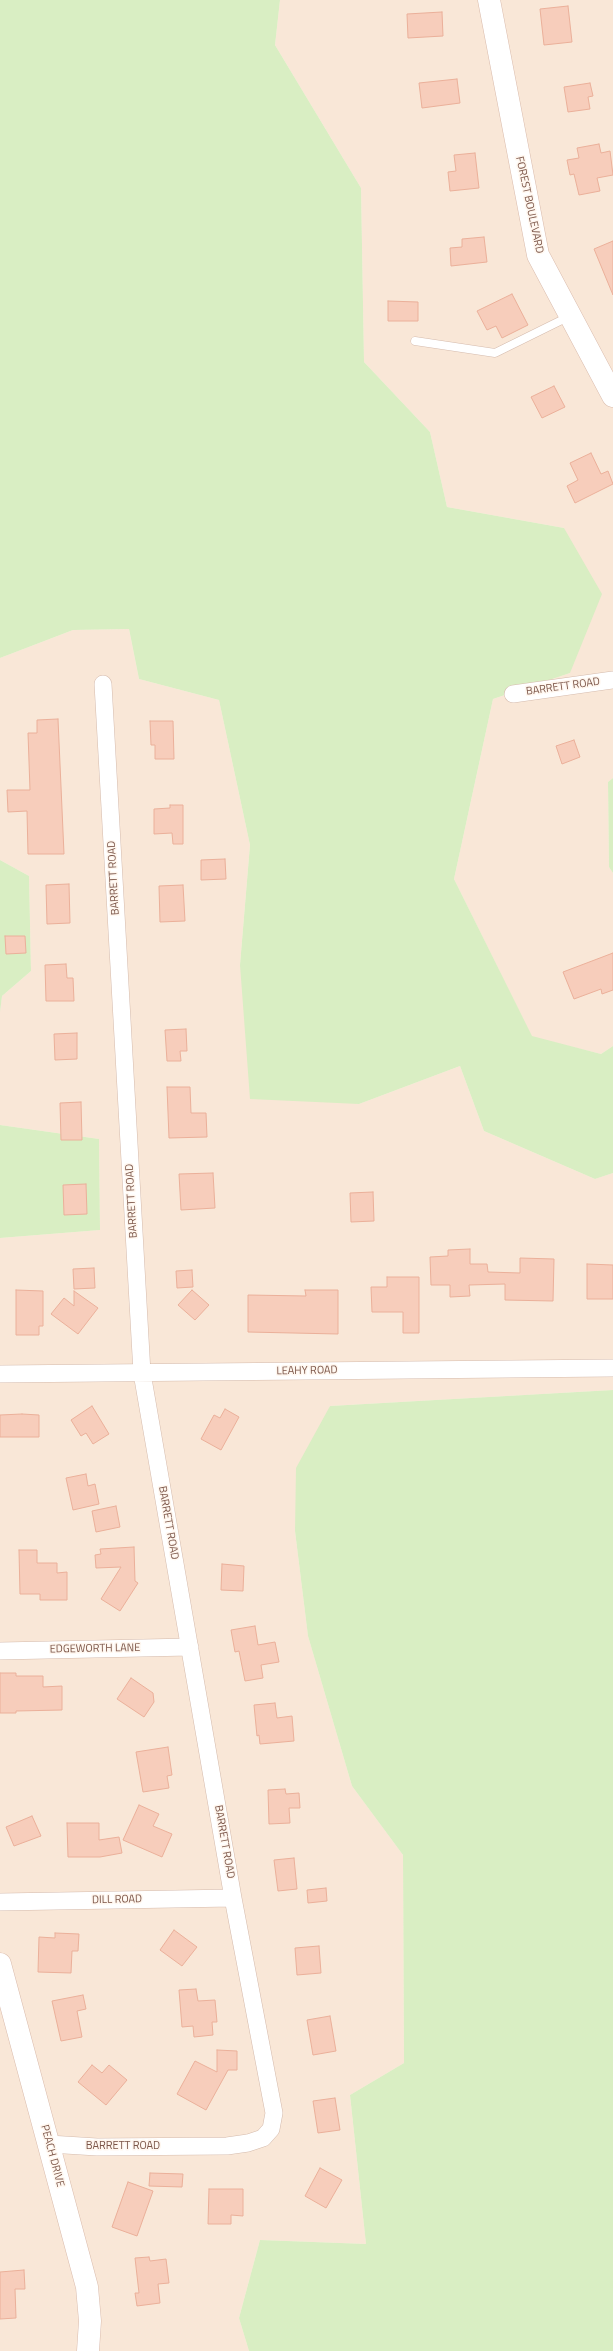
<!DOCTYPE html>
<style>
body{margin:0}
canvas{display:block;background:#fef3e7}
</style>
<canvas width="613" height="2351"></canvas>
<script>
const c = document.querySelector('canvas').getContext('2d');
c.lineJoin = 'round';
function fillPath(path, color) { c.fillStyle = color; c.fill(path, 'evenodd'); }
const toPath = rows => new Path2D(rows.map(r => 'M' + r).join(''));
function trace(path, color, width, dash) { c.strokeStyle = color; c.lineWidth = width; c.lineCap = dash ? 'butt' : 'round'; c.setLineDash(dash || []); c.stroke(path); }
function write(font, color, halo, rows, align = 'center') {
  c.font = font + ' "Titillium Web",sans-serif'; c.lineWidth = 3; c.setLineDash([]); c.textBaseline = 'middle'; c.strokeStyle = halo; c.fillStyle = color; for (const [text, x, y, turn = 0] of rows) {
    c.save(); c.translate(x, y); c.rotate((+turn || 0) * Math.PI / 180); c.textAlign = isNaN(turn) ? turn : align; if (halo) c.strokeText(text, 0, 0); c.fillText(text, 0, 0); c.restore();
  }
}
const residential = toPath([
 [280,0,613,0,613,778,608,782,609,867,613,873,613,1046,601,1054,532,1037,454,879,493,699,570,673,564,528,447,507,430,432,364,362,361,188,275,45],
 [129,629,139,679,219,700,250,845,240,965,359,1104,460,1066,484,1131,595,1179,613,1173,613,1390,330,1406,295,1531,308,1636,352,1786,403,1855,404,2063,350,2095,366,2244,260,2240,239,2318,249,2351,0,2351,0,1238,100,1230,99,1139,0,1125,0,1012,2,996,31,971,29,876,0,860,0,658,73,630]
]);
const green = toPath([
 [0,0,280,0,275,45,361,188,364,362,430,432,447,507,564,528,602,594,570,673,493,699,454,879,532,1036,601,1054,613,1046,613,1173,595,1179,484,1131,460,1066,359,1104,250,1099,240,965,250,845,219,700,139,679,129,629,73,630,0,658],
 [613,778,613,873,609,867,608,782],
 [0,860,29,876,31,971,2,996,0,1012],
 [0,1125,99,1139,100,1230,0,1238],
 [613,1390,613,2351,249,2351,239,2318,260,2240,366,2244,350,2095,404,2063,403,1855,352,1786,308,1636,295,1531,296,1468,330,1406]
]);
const building = toPath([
 [568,6,572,42,544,45,540,9,568,6],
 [442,12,443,36,408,38,407,14,442,12],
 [457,79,460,103,422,108,419,83,457,79],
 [590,83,593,96,588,97,590,109,568,112,564,87,590,83],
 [599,144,601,153,610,151,613,175,597,178,600,191,579,195,574,174,570,175,567,160,579,158,577,148,599,144],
 [475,153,479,188,450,191,448,172,456,171,454,155,475,153],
 [484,237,487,262,451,266,450,248,462,247,462,239,484,237],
 [613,241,613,295,594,249,613,241],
 [512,294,528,325,502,338,496,326,487,330,477,311,512,294],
 [388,301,418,302,418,321,388,321,388,301],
 [554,386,565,407,542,418,531,397,554,386],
 [591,453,601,474,608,471,613,484,575,503,567,486,578,480,570,463,591,453],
 [58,719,64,854,28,854,27,811,8,812,7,790,30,790,28,733,37,733,37,720,58,719],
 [150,721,173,721,174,759,155,759,155,745,151,745,150,721],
 [574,740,580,757,562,764,556,746,574,740],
 [170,805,183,805,183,844,173,844,172,833,154,834,154,809,170,808,170,805],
 [225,859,226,879,201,880,201,860,225,859],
 [69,884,70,923,47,924,46,885,69,884],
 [183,885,185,921,160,922,159,886,183,885],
 [5,936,25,936,26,953,6,954,5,936],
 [613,953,613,990,602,994,601,989,574,999,563,972,613,953],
 [66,964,67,978,73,978,74,1001,46,1001,45,965,66,964],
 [186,1029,187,1051,180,1051,181,1061,167,1061,165,1030,186,1029],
 [77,1033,77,1059,55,1060,54,1034,77,1033],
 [167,1087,190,1087,191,1113,206,1113,207,1137,169,1138,167,1087],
 [81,1102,82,1140,61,1140,60,1103,81,1102],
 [213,1173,215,1208,181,1210,179,1174,213,1173],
 [86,1184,87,1214,64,1215,63,1185,86,1184],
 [373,1192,374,1221,351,1222,350,1193,373,1192],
 [470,1249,470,1264,487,1264,488,1272,520,1273,520,1258,554,1259,553,1301,505,1300,505,1284,469,1285,470,1296,450,1297,450,1285,431,1285,430,1257,448,1256,448,1250,470,1249],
 [587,1264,613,1265,613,1299,587,1299,587,1264],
 [94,1268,95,1288,74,1289,73,1269,94,1268],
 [192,1270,193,1287,177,1288,176,1271,192,1270],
 [387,1277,419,1277,419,1333,403,1333,403,1312,372,1312,371,1287,387,1287,387,1277],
 [16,1290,43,1291,43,1326,39,1326,39,1335,16,1335,16,1290],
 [192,1290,209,1305,195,1320,178,1305,192,1290],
 [305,1290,338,1290,338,1334,248,1332,248,1295,306,1296,305,1290],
 [74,1291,98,1308,78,1334,51,1314,64,1298,74,1306,74,1291],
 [92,1406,109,1434,93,1444,86,1433,81,1436,71,1420,92,1406],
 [225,1409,239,1417,221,1450,201,1439,214,1415,220,1418,225,1409],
 [22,1414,39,1415,39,1437,0,1437,0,1415,22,1414],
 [86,1474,88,1486,95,1484,99,1504,73,1510,66,1478,86,1474],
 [116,1506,120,1527,96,1532,92,1511,116,1506],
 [134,1547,135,1581,138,1583,120,1611,101,1599,121,1567,96,1568,95,1555,101,1554,100,1549,134,1547],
 [19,1550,37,1550,37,1563,57,1563,57,1573,67,1572,67,1600,40,1600,40,1594,20,1594,19,1550],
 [222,1564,244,1566,243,1591,221,1590,222,1564],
 [255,1626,258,1645,275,1642,279,1662,261,1665,263,1678,245,1681,239,1651,235,1652,231,1630,255,1626],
 [0,1673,16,1673,16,1676,43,1676,43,1687,62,1686,62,1710,16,1711,16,1713,0,1713,0,1673],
 [131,1678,153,1693,154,1702,144,1717,117,1699,131,1678],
 [275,1703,277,1718,292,1716,294,1741,260,1744,259,1735,257,1736,254,1705,275,1703],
 [168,1747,172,1775,167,1776,169,1788,143,1792,136,1752,168,1747],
 [285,1789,286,1794,299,1793,300,1808,289,1808,290,1823,269,1824,268,1790,285,1789],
 [139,1805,159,1814,153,1826,172,1834,162,1857,123,1840,139,1805],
 [32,1816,41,1836,14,1846,6,1827,32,1816],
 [67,1823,99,1823,99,1840,119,1837,122,1853,100,1857,68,1857,67,1823],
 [294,1858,297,1889,278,1891,274,1860,294,1858],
 [326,1888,327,1901,308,1903,307,1890,326,1888],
 [174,1930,197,1947,182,1966,160,1950,174,1930],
 [55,1933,79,1934,78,1951,72,1951,71,1973,38,1972,39,1937,55,1938,55,1933],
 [319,1946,321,1973,297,1975,295,1948,319,1946],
 [196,1989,198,2001,215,2000,217,2022,212,2022,213,2035,194,2037,193,2026,182,2027,179,1990,196,1989],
 [83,1995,86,2009,77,2011,82,2037,61,2041,52,2001,83,1995],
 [330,2016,336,2051,313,2055,307,2020,330,2016],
 [217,2050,237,2051,237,2070,228,2070,206,2110,177,2094,195,2061,217,2072,217,2050],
 [92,2065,102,2073,109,2065,127,2080,106,2105,78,2082,92,2065],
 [335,2098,340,2130,318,2133,313,2101,335,2098],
 [320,2168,342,2180,326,2208,305,2196,320,2168],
 [150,2173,183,2174,182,2187,149,2186,150,2173],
 [128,2182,153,2191,137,2236,112,2227,128,2182],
 [209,2189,243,2189,243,2216,231,2215,231,2224,208,2224,209,2189],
 [149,2257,150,2261,166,2259,169,2283,158,2284,160,2303,137,2306,135,2293,139,2293,135,2258,149,2257],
 [24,2270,25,2289,15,2289,16,2318,0,2319,0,2272,24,2270]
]);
const lane = toPath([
 [415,341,495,353,570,316]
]);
const street = toPath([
 [513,694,613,680],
 [0,1374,613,1368],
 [0,1651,190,1647],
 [0,1902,233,1898],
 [49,2144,97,2147,227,2146,248,2143,263,2138,271,2129,274,2113,233,1898,142,1373,103,684]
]);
const secondary = toPath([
 [489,0,538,255,613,396],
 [0,1964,87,2287,90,2321,88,2351]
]);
const streetNames = [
 ["FOREST BOULEVARD",529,205,78],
 ["BARRETT ROAD",563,687,-8],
 ["BARRETT ROAD",114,878,-93],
 ["BARRETT ROAD",132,1201,-93],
 ["LEAHY ROAD",307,1371,-1],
 ["BARRETT ROAD",168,1523,80],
 ["EDGEWORTH LANE",95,1649,-1],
 ["BARRETT ROAD",224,1842,80],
 ["DILL ROAD",117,1900,-1],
 ["BARRETT ROAD",123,2146],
 ["PEACH DRIVE",52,2156,75]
];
fillPath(residential, '#f9e7d7');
fillPath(green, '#d9eec3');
fillPath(building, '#f7cdbb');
trace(building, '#ebb09a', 1);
trace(lane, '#d5bbad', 9);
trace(street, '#d5bbad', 18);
trace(secondary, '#dabcad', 23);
trace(lane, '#fff', 8);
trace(street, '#fff', 17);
trace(secondary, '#fff', 22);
write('11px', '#7b5548', '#fff7ef', streetNames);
</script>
